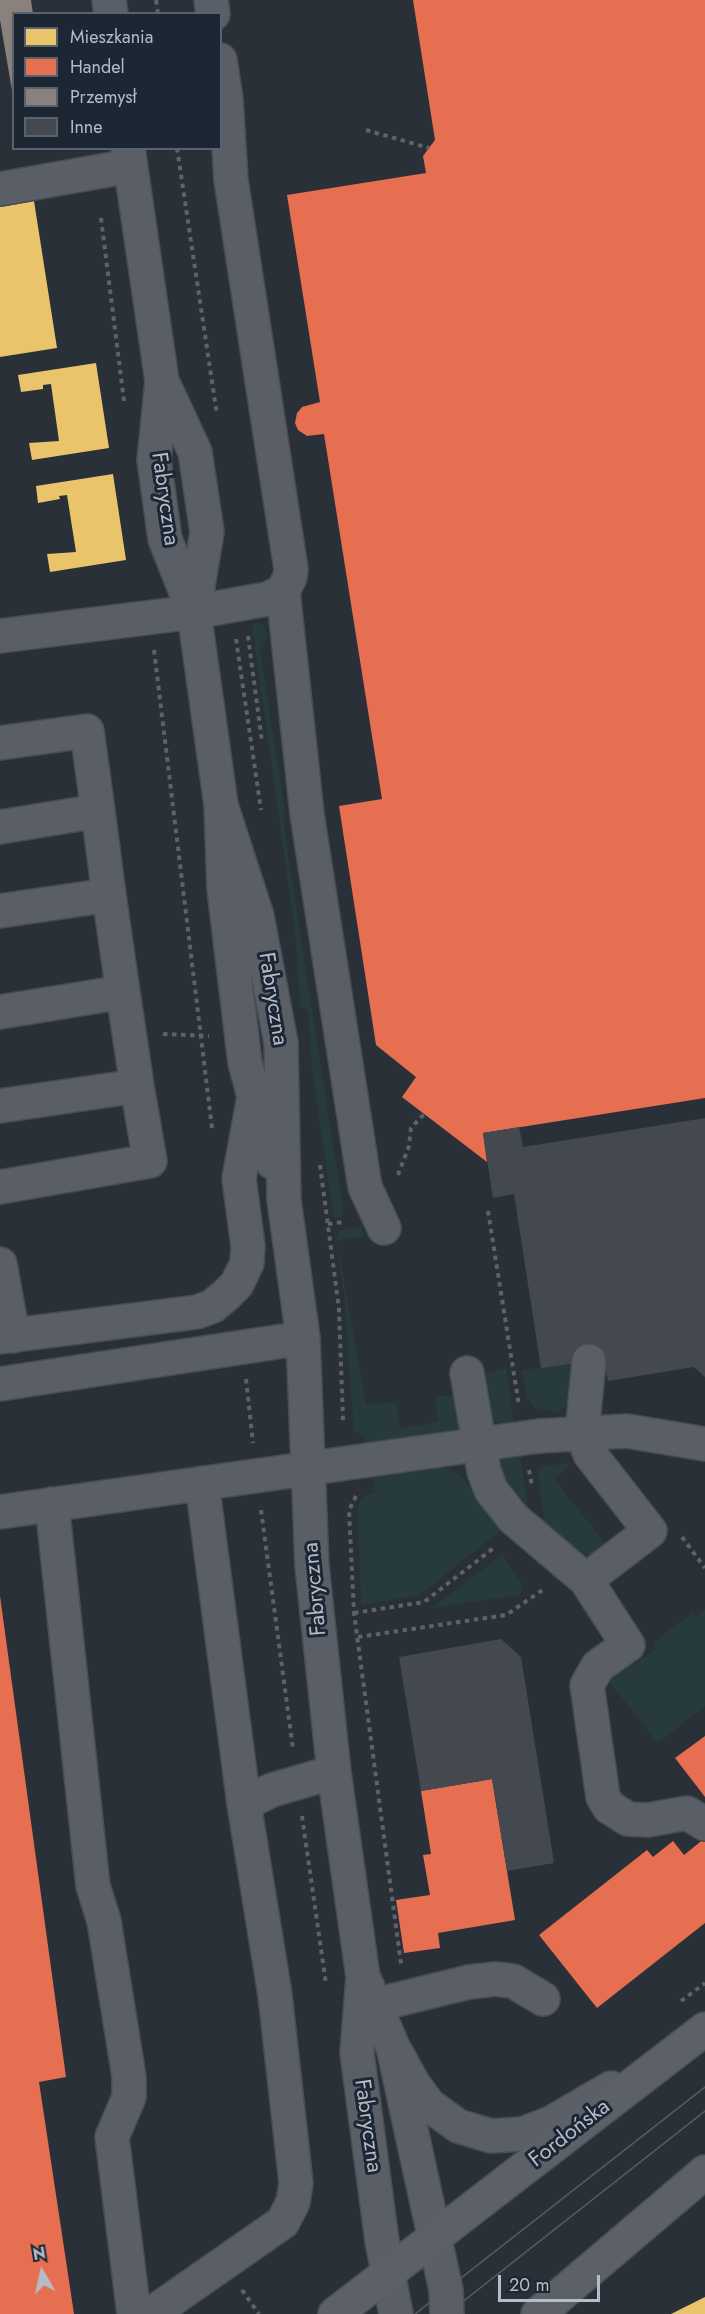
<!DOCTYPE html>
<meta charset="utf-8">
<style>
body{margin:0}
#map{position:relative;width:705px;height:2314px;overflow:hidden;background:#2a3038;font-family:Jost,sans-serif}
canvas{display:block}
.legend{position:absolute;left:12px;top:12px;width:210px;height:138px;box-sizing:border-box;background:#1d2633;border:2px solid #59626f;margin:0;padding:8px 10px;list-style:none;font-size:18px;color:#b4bcc9}
.legend li{display:flex;align-items:center;gap:12px;height:30px}
.legend b{width:30px;border:2px solid #59626f}
.north{position:absolute;left:12px;top:2242px;width:60px;height:60px;-webkit-text-stroke:4px #1d2633;paint-order:stroke;rotate:351deg;font-size:16px;font-weight:700;line-height:24px;text-align:center;color:#b4bcc9}
.north::after{content:'';display:block;margin:auto;width:21px;height:27px;background:#b4bcc9;clip-path:polygon(50% 0,100% 100%,50% 72%,0 100%)}
.scale{position:absolute;left:498px;top:2275px;width:102px;height:27px;box-sizing:border-box;border:3px solid #b4bcc9;border-top:0;padding-left:8px;font-size:18px;line-height:21px;white-space:nowrap;color:#b4bcc9;-webkit-text-stroke:4px #1d2633;paint-order:stroke}
</style>
<div id="map">
<canvas width="705" height="2314"></canvas>
<ul class="legend">
<li><b style="height:16px;background:#e9c46a"></b>Mieszkania</li>
<li><b style="height:16px;background:#e76f51"></b>Handel</li>
<li><b style="height:16px;background:#8a817c"></b>Przemysł</li>
<li><b style="height:16px;background:#444950"></b>Inne</li>
</ul>
<div class="north">N</div>
<div class="scale">20 m</div>
</div>
<script>
const c = document.querySelector('canvas').getContext('2d');
c.lineJoin = 'round';
function fillPath(path, color) { c.fillStyle = color; c.fill(path, 'evenodd'); }
const toPath = rows => new Path2D(rows.map(r => 'M' + r).join(''));
function trace(path, color, width, dash) { c.strokeStyle = color; c.lineWidth = width; c.lineCap = dash ? 'butt' : 'round'; c.setLineDash(dash || []); c.stroke(path); }
function write(font, color, halo, rows, align = 'center') {
  c.font = font + ' Jost,sans-serif'; c.lineWidth = 6; c.setLineDash([]); c.textBaseline = 'middle'; c.strokeStyle = halo; c.fillStyle = color; for (const [text, x, y, turn = 0] of rows) {
    c.save(); c.translate(x, y); c.rotate((+turn || 0) * Math.PI / 180); c.textAlign = isNaN(turn) ? turn : align; if (halo) c.strokeText(text, 0, 0); c.fillText(text, 0, 0); c.restore();
  }
}
const green = toPath([
 [258,623,263,625,268,635,260,652,284,804,284,828,344,1216,334,1218,312,1070,308,1011,300,1006,296,940,252,624],
 [362,1226,364,1236,337,1241,366,1405,396,1402,400,1428,438,1422,435,1396,453,1396,460,1400,461,1427,451,1433,367,1446,365,1436,354,1432,344,1295,336,1238,340,1230],
 [577,1363,574,1403,556,1412,535,1408,527,1397,522,1370],
 [506,1369,514,1423,500,1425,489,1417,482,1374],
 [520,1455,528,1508,499,1472,498,1463,500,1459],
 [573,1462,554,1479,609,1548,592,1559,539,1521,544,1517,537,1468],
 [443,1467,460,1474,503,1529,419,1595,361,1605,358,1505,365,1496,375,1492,373,1478],
 [502,1555,523,1585,520,1595,432,1608],
 [705,1609,705,1706,658,1743,607,1679,628,1662,632,1666,656,1648,653,1643,692,1613,695,1617]
]);
const homes = toPath([
 [34,201,57,348,0,357,0,207],
 [96,363,109,448,32,460,29,443,59,441,51,384,43,385,43,389,21,392,18,375],
 [113,474,126,560,50,572,47,554,76,552,67,495,59,496,60,499,38,503,36,486],
 [705,2297,705,2314,671,2314]
]);
const shops = toPath([
 [413,0,705,0,705,1098,483,1133,487,1162,402,1097,416,1077,376,1045,339,806,382,799,324,434,307,436,298,430,295,423,297,413,302,407,320,402,287,195,426,173,423,156,435,140],
 [0,1596,66,2077,39,2082,74,2314,0,2314],
 [705,1736,705,1797,675,1758],
 [492,1779,515,1920,438,1933,440,1948,404,1953,396,1900,430,1895,423,1855,431,1854,421,1791],
 [705,1838,705,1923,597,2008,539,1935,647,1850,653,1857,673,1841,684,1855]
]);
const industry = toPath([
 [0,0,31,0,33,14,14,14,14,102,0,20]
]);
const building = toPath([
 [705,1118,705,1377,694,1367,608,1381,604,1359,541,1368,514,1194,493,1198,483,1133,519,1127,523,1147],
 [501,1639,521,1657,554,1863,507,1871,492,1779,421,1791,399,1657]
]);
const path = toPath([
 [156,0,158,14],
 [366,130,429,148],
 [177,148,217,415],
 [101,218,124,401],
 [248,636,262,742],
 [236,639,261,810],
 [154,650,212,1128],
 [163,1034,209,1036],
 [320,1165,339,1309,343,1421],
 [398,1175,409,1146,411,1128,424,1114],
 [488,1211,519,1406],
 [328,1224,343,1222],
 [246,1379,253,1443],
 [529,1470,532,1486],
 [356,1496,349,1510,354,1613,401,1964],
 [261,1510,293,1749],
 [682,1537,705,1568],
 [354,1613,424,1602,495,1547],
 [358,1637,506,1615,544,1589],
 [302,1816,326,1984],
 [681,2001,705,1983],
 [242,2290,259,2314]
]);
const minor = toPath([
 [109,0,111,14],
 [211,0,213,14],
 [220,60,226,99,231,180,291,569,290,577,283,591,307,814,365,1187,384,1228],
 [128,148,162,381,154,460,165,539,194,612,221,805,224,889,245,1063,272,1162],
 [0,189,130,166],
 [162,381,195,452,207,532,194,610],
 [0,636,194,612,267,599,283,591],
 [0,743,87,731,98,811,0,827],
 [221,805,257,916,281,1043,284,1200,303,1338,312,1566,334,1772,363,1977,357,2053,382,2241,396,2314],
 [0,911,109,895,98,811],
 [0,1012,123,992,109,895],
 [0,1106,137,1086,123,992],
 [0,1187,150,1161,137,1086],
 [0,1264,13,1336],
 [0,1337,197,1312,213,1306,227,1294,237,1284,247,1263,248,1246,239,1179,253,1102],
 [467,1373,484,1471,491,1490,513,1518,586,1580,628,1645,598,1666,587,1685,603,1797,609,1807,628,1819,648,1820,687,1813,705,1824],
 [0,1384,303,1338],
 [52,1504,93,1886,104,1921,129,2077,129,2097,112,2137,134,2314],
 [0,1512,539,1436,627,1431,705,1444],
 [586,1580,650,1531,590,1454,582,1433,589,1361],
 [244,1804,272,1790,334,1772],
 [365,1981,393,2047,446,2290,447,2314],
 [375,2005,469,1982,495,1979,513,1981,543,1999],
 [393,2047,414,2085,429,2105,458,2126,491,2136,522,2134,551,2123,611,2088],
 [151,2314,283,2222,293,2202,296,2183,275,1995,244,1804,202,1483]
]);
const major = toPath([
 [335,2314,705,2029],
 [538,2314,705,2172]
]);
const tram = toPath([
 [415,2314,705,2087],
 [447,2314,705,2111]
]);
const streetNames = [
 ["Fabryczna",164,499,82],
 ["Fabryczna",272,999,81],
 ["Fabryczna",316,1589,-95],
 ["Fabryczna",367,2126,82],
 ["Fordońska",570,2134,-38]
];
fillPath(green, '#273a3e');
fillPath(homes, '#e9c46a');
fillPath(shops, '#e76f51');
fillPath(industry, '#8a817c');
fillPath(building, '#444950');
trace(minor, '#484c53', 36);
trace(major, '#484c55', 36);
trace(path, '#5d636a', 4, [4.5, 4.5]);
trace(minor, '#5a5e66', 33);
trace(major, '#5c6168', 33);
trace(tram, '#595d64', 1.5);
write('22px', '#b4bcc9', '#1d2633', streetNames);
</script>
